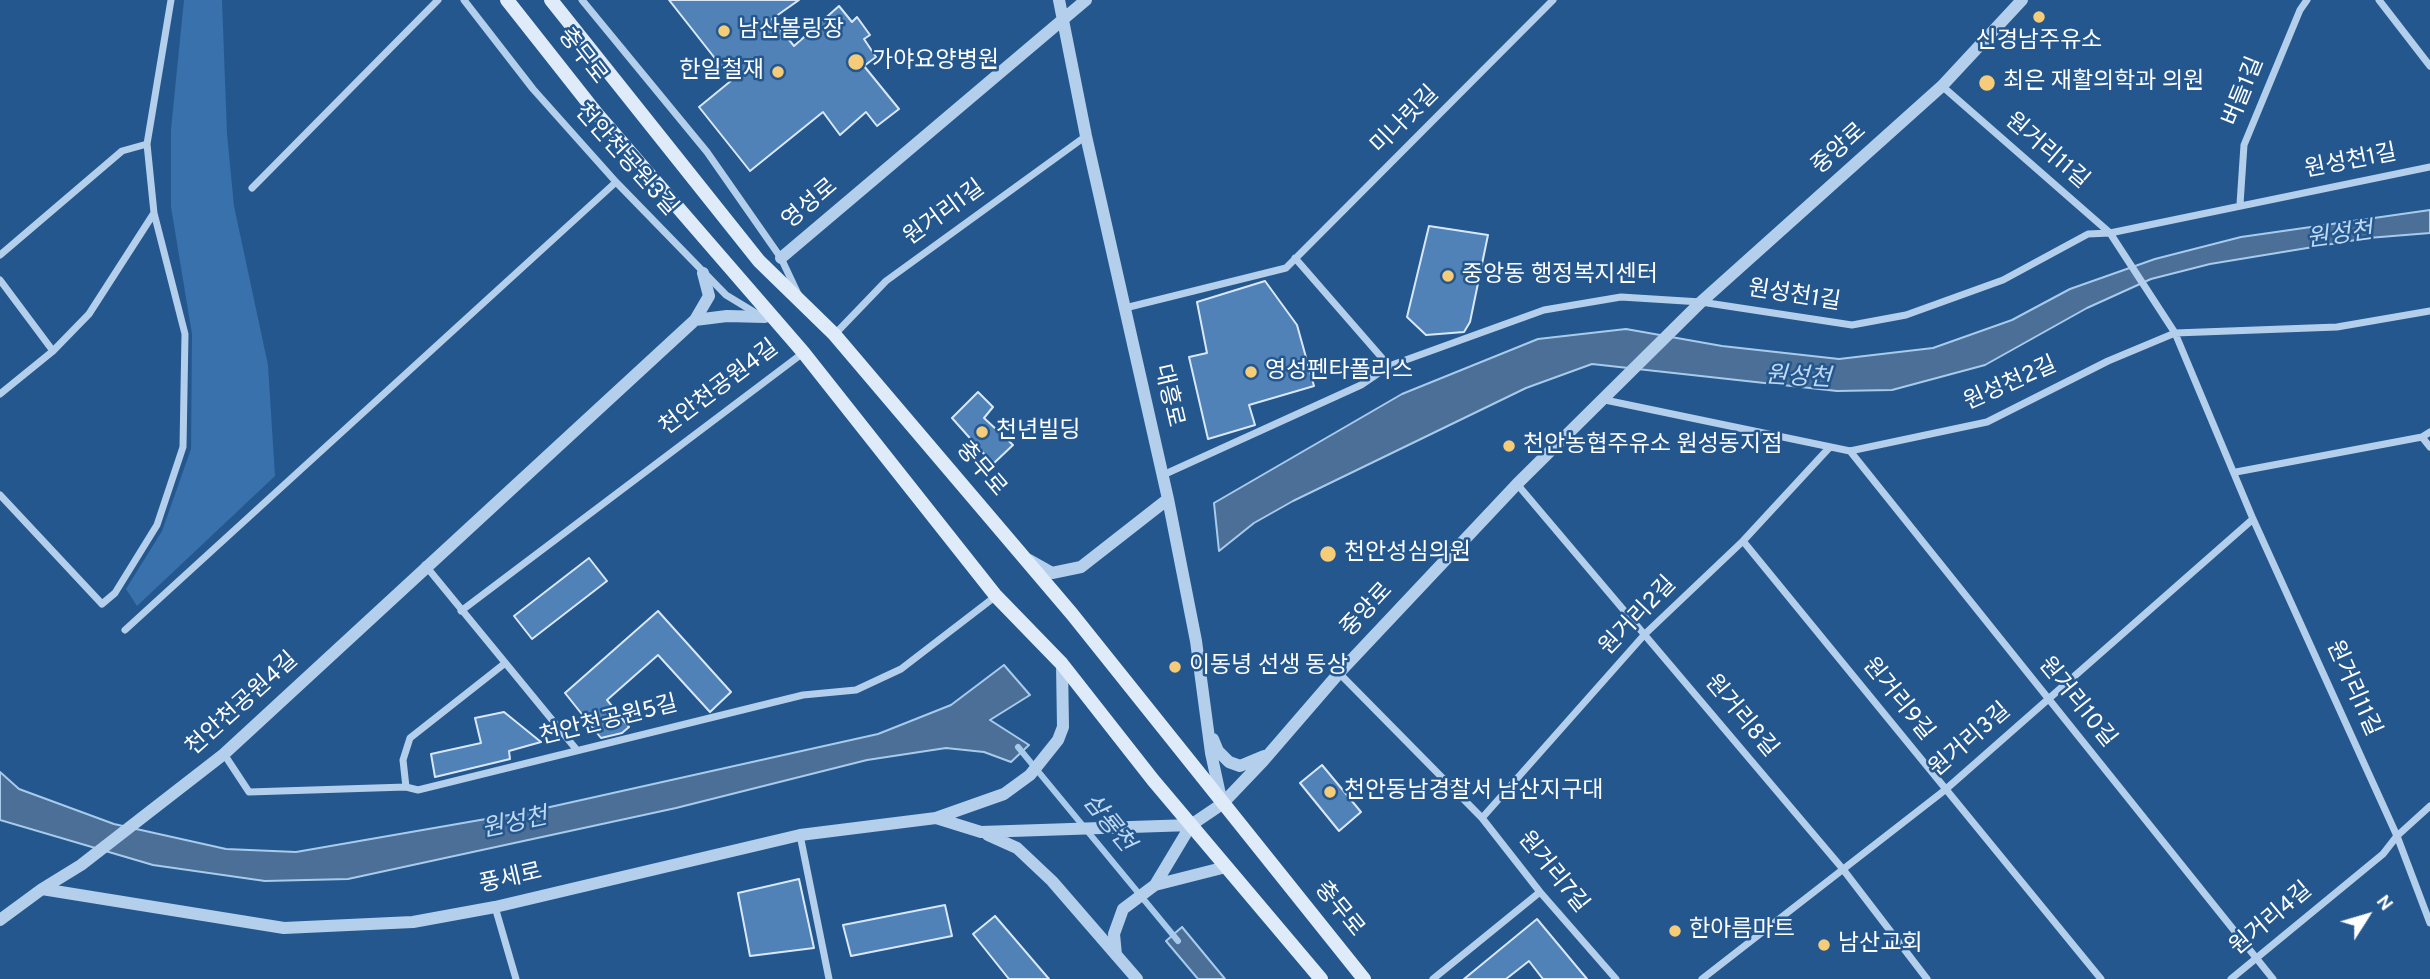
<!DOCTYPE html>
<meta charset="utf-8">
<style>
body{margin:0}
#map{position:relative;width:2430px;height:979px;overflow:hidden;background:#24578e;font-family:Overpass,sans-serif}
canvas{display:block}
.north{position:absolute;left:2332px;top:881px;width:70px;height:70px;-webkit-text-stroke:5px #24578e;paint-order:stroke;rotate:53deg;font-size:19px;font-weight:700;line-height:28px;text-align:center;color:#fff}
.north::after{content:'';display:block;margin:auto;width:24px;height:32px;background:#fff;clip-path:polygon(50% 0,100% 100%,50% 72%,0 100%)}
</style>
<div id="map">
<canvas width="2430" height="979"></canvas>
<div class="north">N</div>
</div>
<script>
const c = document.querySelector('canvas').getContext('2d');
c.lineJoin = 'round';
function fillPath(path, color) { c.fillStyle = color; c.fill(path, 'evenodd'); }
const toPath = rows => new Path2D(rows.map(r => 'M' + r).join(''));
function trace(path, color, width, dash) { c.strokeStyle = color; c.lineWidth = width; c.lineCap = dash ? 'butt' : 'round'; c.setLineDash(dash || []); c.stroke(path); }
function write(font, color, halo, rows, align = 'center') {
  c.font = font + ' Overpass,"Noto Sans KR",sans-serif'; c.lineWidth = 5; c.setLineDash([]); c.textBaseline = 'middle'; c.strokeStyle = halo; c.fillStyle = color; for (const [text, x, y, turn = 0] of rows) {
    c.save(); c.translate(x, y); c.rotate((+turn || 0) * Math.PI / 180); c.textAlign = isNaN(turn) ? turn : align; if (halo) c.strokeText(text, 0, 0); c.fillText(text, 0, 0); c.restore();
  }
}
const green = toPath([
 [184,0,222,0,227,134,234,206,268,365,275,476,137,606,126,589,162,531,191,449,192,334,171,207,171,129]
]);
const water = toPath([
 [2430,210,2430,233,2368,238,2210,264,2151,279,2087,308,1985,365,1892,390,1837,391,1592,364,1526,388,1293,501,1254,523,1219,551,1214,503,1402,394,1538,339,1626,329,1722,346,1839,359,1933,348,2012,320,2070,289,2155,259,2241,237,2430,210],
 [1004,665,1030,695,990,720,1029,745,1011,762,984,752,946,748,867,760,676,808,348,879,265,881,153,865,0,820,0,772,19,789,114,824,226,849,296,852,532,811,878,734,951,705,1004,665],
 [1182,927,1225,979,1198,979,1166,941,1182,927]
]);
const stream = toPath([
 [1018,747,1178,941]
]);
const building = toPath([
 [669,0,799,0,772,19,794,46,839,6,852,22,857,17,870,35,864,39,876,57,864,66,899,109,877,126,866,112,840,135,823,112,750,171,699,107,732,80,669,0],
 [1429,226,1488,235,1470,322,1464,332,1426,335,1407,317,1429,226],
 [1265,281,1297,325,1314,386,1249,405,1255,425,1208,439,1189,357,1207,353,1197,302,1265,281],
 [978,392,993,407,984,418,1013,445,993,464,952,418,978,392],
 [589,558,607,581,532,639,514,616,589,558],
 [658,611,731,692,710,712,658,655,607,700,629,727,622,733,601,738,565,693,658,611],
 [504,712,541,742,509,751,510,759,435,777,431,754,481,743,475,718,504,712],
 [1322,765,1361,812,1339,831,1300,783,1322,765],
 [799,879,814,948,750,956,738,893,799,879],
 [945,905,952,936,851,956,843,925,945,905],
 [995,916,1049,979,1009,979,973,934,995,916],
 [1537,919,1587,979,1543,979,1529,961,1506,979,1464,979,1537,919]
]);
const minor = toPath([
 [464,0,533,89,616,182,726,295,759,315],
 [582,0,707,152,781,258,798,294],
 [2379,0,2430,66],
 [1942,86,2110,233,2175,333,2253,519,2397,836,2430,923],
 [252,188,438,0],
 [2240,204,2244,145,2300,10,2307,0],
 [0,255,122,151,147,144],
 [1295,258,1389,366],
 [0,280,53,351],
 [1125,308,1286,268,1553,0],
 [835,334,886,281,1086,136],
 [0,394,53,351,89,314,154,213,147,144,171,0],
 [1605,400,1850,451,1987,422,2108,361,2175,333,2337,327,2430,311],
 [2422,437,2430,447],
 [1850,451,2273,979],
 [2236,472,2422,437,2430,432],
 [1163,475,1361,385,1389,366,1544,310,1621,297,1701,302,1852,325,1906,315,2003,280,2088,234,2110,233,2430,167],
 [1517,484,1842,868,1927,979],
 [0,495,102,604,115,593,157,525,183,447,185,334,154,213],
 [1743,541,2101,979],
 [425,565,576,749],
 [461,611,803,353],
 [125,630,616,182],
 [1339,673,1482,818,1540,892,1616,979],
 [224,754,249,792,406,787,418,790,803,695,856,690,901,669,996,596],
 [406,787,403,760,410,738,504,664],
 [1482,818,1645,634,1743,541,1829,448],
 [800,835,829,979],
 [495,907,516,979],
 [1433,979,1540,892],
 [1702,979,1945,790,2253,519],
 [2231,979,2383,854,2397,836,2430,806]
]);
const tertiary = toPath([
 [1059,0,1086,136,1168,499,1196,641,1211,753,1221,799],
 [781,258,1086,0],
 [695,320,727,316,765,317],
 [1029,560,1052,573,1081,567,1168,499],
 [1213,739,1218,751,1229,762,1240,766,1264,756],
 [936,818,1004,794,1030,775,1058,740,1063,727,1062,664],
 [988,835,1017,848,1052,881,1137,979],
 [1155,885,1226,867],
 [42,889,81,865,224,754,695,320,709,296,703,273],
 [0,920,42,889,284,928,413,922,495,907,800,835,936,818,981,832,1191,825,1222,804,1263,761,1339,673,1517,484,1701,302,1942,86,2022,0],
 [1116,955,1114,934,1123,909,1155,885,1191,825]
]);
const secondary = toPath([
 [507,0,597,114,803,352,996,596,1062,664,1153,780,1321,979],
 [551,0,759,261,834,334,1072,614,1364,979]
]);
const markers = [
 [2039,17,7,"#f6cc78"],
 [724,31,7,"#f6cc78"],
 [856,62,9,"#f6cc78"],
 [778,72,7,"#f6cc78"],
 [1987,83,9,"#f6cc78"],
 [1448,276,7,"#f6cc78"],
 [1251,372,7,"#f6cc78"],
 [982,432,7,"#f6cc78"],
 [1509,446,7,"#f6cc78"],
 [1328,554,9,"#f6cc78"],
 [1175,667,7,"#f6cc78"],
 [1330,792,7,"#f6cc78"],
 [1675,931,7,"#f6cc78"],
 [1824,945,7,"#f6cc78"]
];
const poiNames = [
 ["남산볼링장",738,31],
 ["신경남주유소",2039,42,"center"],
 ["가야요양병원",872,62],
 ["한일철재",764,72,"right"],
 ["최은 재활의학과 의원",2003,83],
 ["중앙동 행정복지센터",1462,276],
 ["영성펜타폴리스",1265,372],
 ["천년빌딩",996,432],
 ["천안농협주유소 원성동지점",1523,446],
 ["천안성심의원",1344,554],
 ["이동녕 선생 동상",1189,667],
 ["천안동남경찰서 남산지구대",1344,792],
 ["한아름마트",1689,931],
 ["남산교회",1838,945]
];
const streetNames = [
 ["충무로",581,57,52],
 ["버들1길",2245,92,-68],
 ["미나릿길",1406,121,-45],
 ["중앙로",1840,150,-42],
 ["원거리11길",2046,152,41],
 ["천안천공원3길",625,161,48],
 ["원성천1길",2351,163,-11],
 ["영성로",811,205,-40],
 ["원거리1길",945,214,-36],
 ["원성천1길",1794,297,9],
 ["원성천2길",2011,385,-24],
 ["천안천공원4길",720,389,-37],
 ["대흥로",1167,396,77],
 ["충무로",980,470,50],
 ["중앙로",1368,611,-47],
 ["원거리2길",1639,617,-46],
 ["원거리11길",2352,689,66],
 ["원거리9길",1897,700,51],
 ["원거리10길",2076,703,51],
 ["천안천공원4길",243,705,-42],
 ["원거리8길",1740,717,50],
 ["천안천공원5길",609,722,-14],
 ["원거리3길",1971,741,-41],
 ["원거리7길",1552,873,51],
 ["풍세로",511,880,-13],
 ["충무로",1338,910,51],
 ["원거리4길",2272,920,-40]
];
const waterNames = [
 ["원성천",2340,237,-8],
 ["원성천",1798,379,3],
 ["삼룡천",1107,824,51],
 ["원성천",515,825,-12]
];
fillPath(green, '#3871ab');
fillPath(water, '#4b6f96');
trace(water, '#a8cbec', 2);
trace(stream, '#a8cbec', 6);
fillPath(building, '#5082b7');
trace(building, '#d9e8f8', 2);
trace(minor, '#b4cfeb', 7);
trace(tertiary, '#b4cfeb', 12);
trace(secondary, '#dfebf9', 14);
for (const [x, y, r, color] of markers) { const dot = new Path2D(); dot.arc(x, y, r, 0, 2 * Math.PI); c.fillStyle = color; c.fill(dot); trace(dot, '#24578e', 2.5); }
write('23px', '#fff', '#24578e', poiNames, 'left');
write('23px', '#fff', '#24578e', streetNames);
write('italic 24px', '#c0d9f2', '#24578e', waterNames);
</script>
